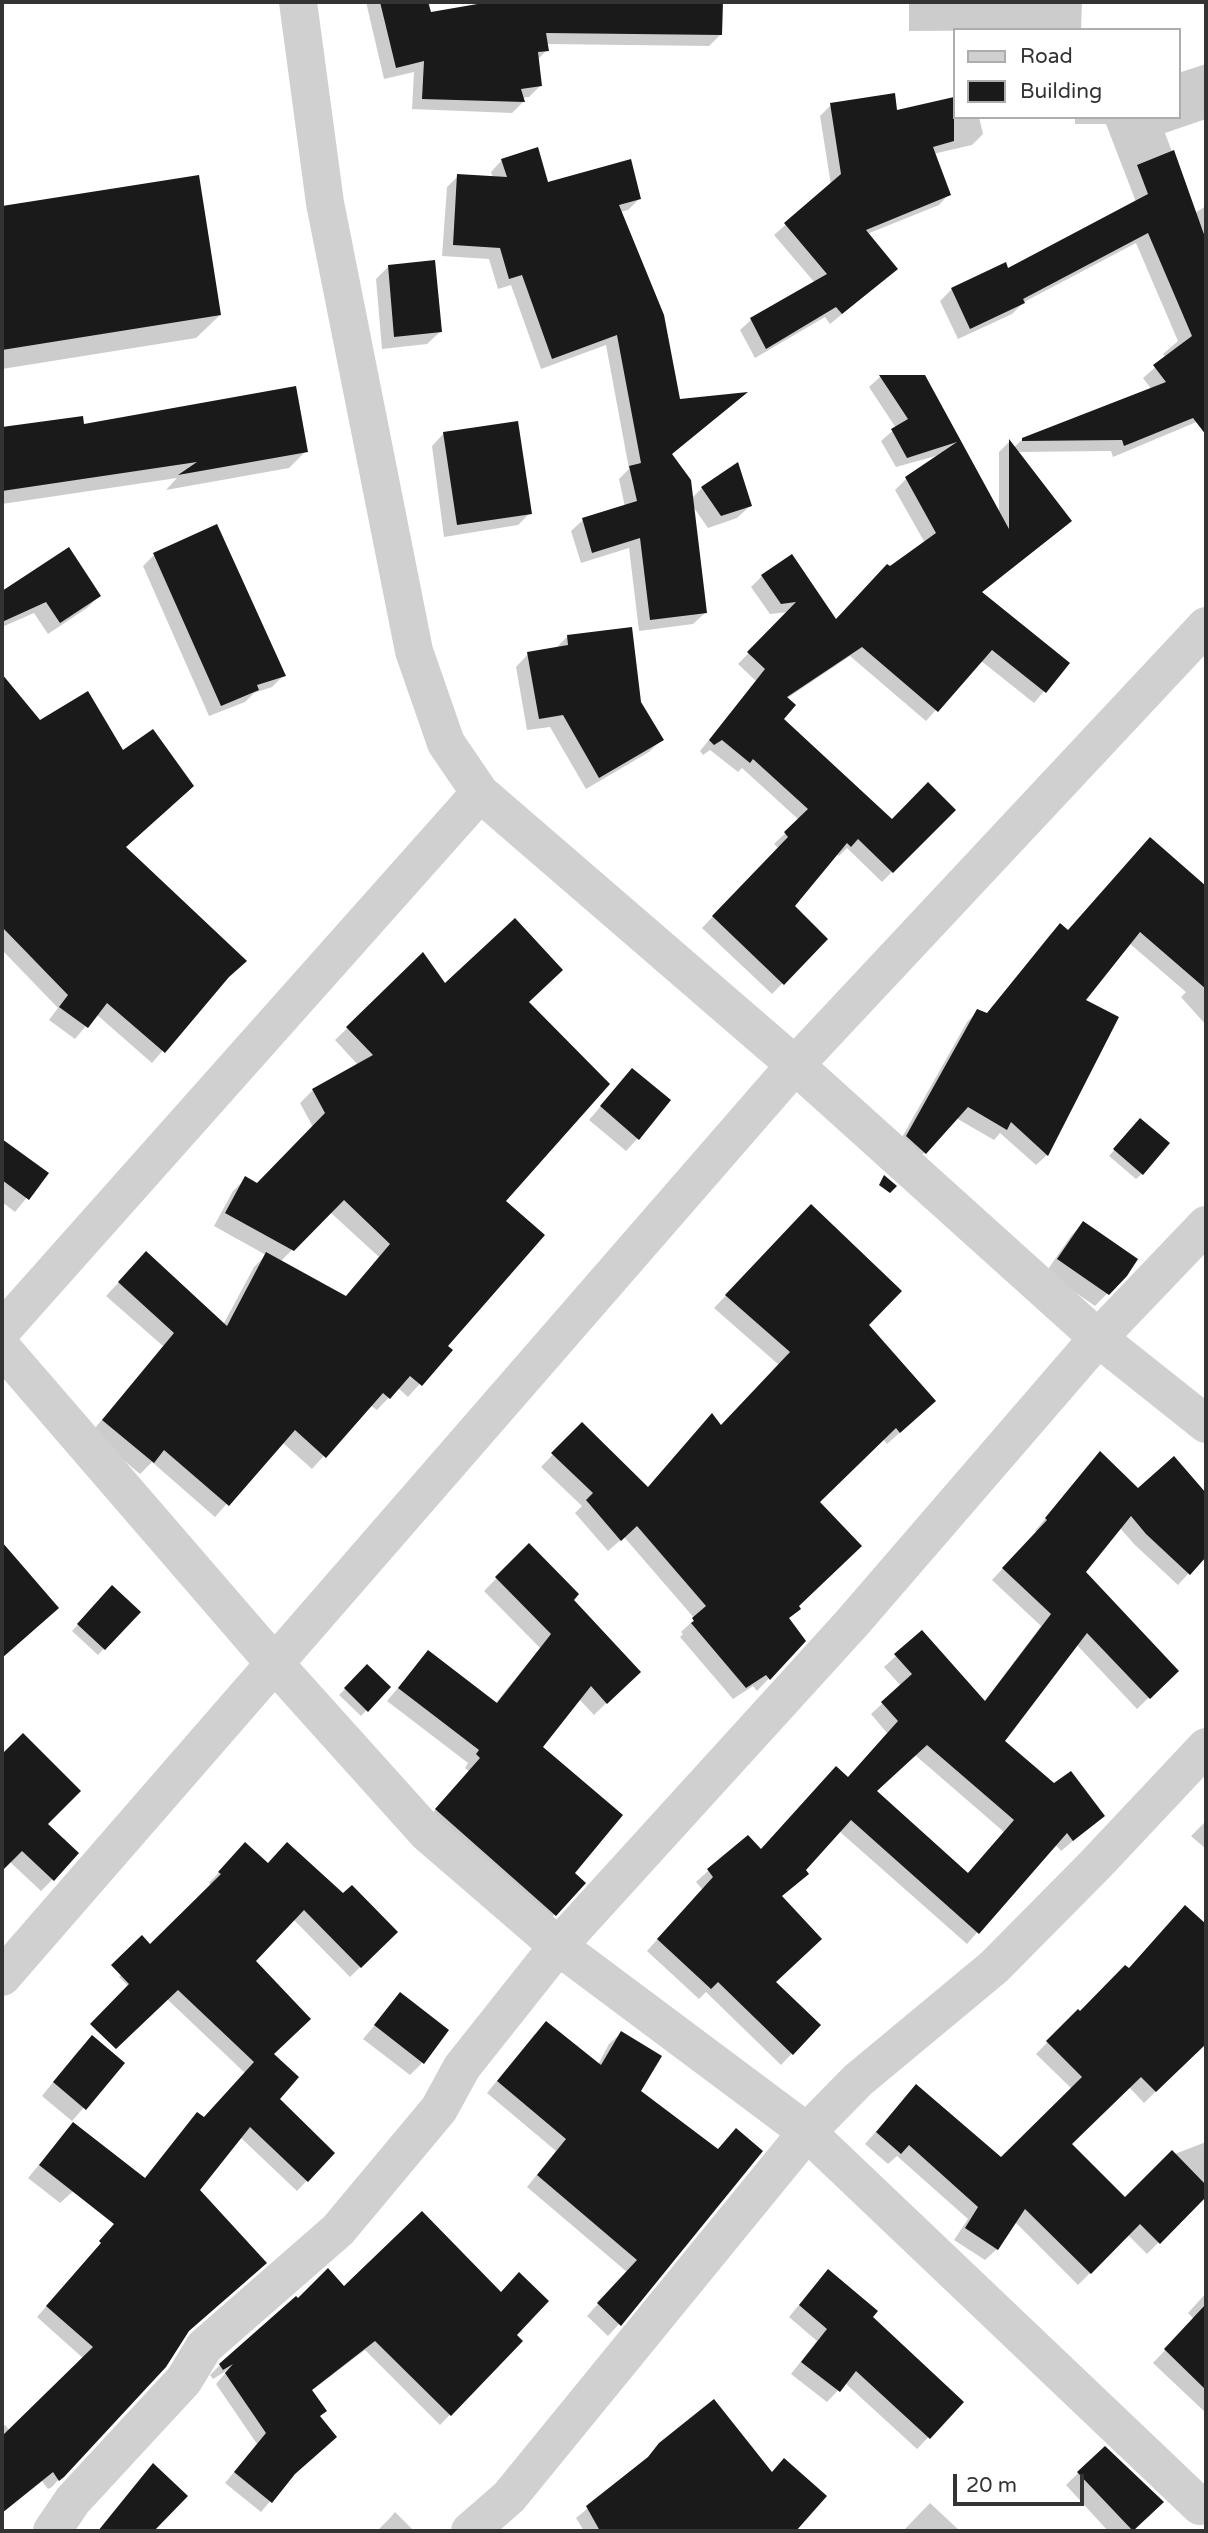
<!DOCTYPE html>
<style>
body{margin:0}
#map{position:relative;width:1208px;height:2533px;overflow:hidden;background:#fff;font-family:"Varela Round",sans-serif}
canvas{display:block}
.frame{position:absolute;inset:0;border:4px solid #333;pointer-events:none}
.legend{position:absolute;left:953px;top:28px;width:228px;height:91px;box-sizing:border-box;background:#fff;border:2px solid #adadad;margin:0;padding:9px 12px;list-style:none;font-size:21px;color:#333}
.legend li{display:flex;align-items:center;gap:14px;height:35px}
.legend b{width:35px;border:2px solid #adadad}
.scale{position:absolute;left:953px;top:2474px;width:131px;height:32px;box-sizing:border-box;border:4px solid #333;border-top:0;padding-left:9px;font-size:21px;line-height:24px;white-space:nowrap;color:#333;-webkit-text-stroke:5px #fff;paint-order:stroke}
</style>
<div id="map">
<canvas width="1208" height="2533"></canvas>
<div class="frame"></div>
<ul class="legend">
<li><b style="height:9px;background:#d0d0d0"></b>Road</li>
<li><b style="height:19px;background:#1a1a1a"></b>Building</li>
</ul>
<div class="scale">20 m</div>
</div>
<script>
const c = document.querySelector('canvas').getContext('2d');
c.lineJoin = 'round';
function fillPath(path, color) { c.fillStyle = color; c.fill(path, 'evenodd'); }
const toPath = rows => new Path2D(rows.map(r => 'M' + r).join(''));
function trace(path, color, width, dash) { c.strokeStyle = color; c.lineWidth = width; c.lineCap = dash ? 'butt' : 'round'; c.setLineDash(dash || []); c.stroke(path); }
const shadow = toPath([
 [366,2,430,2,429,14,499,2,721,2,721,34,709,46,546,44,547,50,537,60,541,85,529,97,521,98,523,102,512,113,412,109,414,72,384,79],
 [909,2,1082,2,1081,30,909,31],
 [1206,64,1206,119,1165,133,1195,213,1206,206,1206,418,1113,457,1111,451,1016,452,1069,521,981,593,1067,664,1034,703,980,660,926,721,850,656,786,699,782,720,892,821,953,810,882,882,847,848,839,856,836,854,792,906,826,939,772,994,702,928,778,848,774,844,799,820,742,768,738,772,710,750,703,755,700,751,756,681,738,664,789,612,770,614,751,587,762,576,836,621,889,568,925,543,895,490,906,479,943,454,896,467,881,441,896,428,869,387,880,377,924,376,999,514,999,452,1009,442,1013,448,1023,439,1152,390,1143,378,1166,358,1163,354,1178,341,1136,243,1024,302,1012,314,958,339,940,301,952,289,1008,270,1136,202,1106,124,1075,124,1075,117,1178,117,1178,73],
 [954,99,954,117,979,117,983,134,972,145,933,154,949,194,939,205,867,234,885,279,830,324,825,317,755,358,740,330,751,320,815,283,774,235,831,185,820,116,831,105,896,113],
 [502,160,547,184,639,199,628,210,620,212,678,400,743,394,671,455,692,498,702,488,750,506,737,518,708,528,692,505,705,613,693,624,639,631,629,548,581,563,571,531,583,520,625,507,619,479,629,469,606,345,541,369,511,285,498,289,489,259,442,256,447,187,458,176,493,178,491,172],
 [198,177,220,315,196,338,2,369,2,208],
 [388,267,440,332,427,344,382,349,376,279],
 [82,418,83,426,306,451,289,468,166,490,177,478,2,504,2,429],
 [444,433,530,513,518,525,444,537,432,446],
 [68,549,99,596,87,608,48,634,34,613,2,627,2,593],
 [154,555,284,675,272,687,254,693,245,702,209,716,143,566],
 [568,636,640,702,661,740,649,752,586,789,550,727,527,730,516,667,528,654,555,649],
 [2,677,39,723,124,848,223,981,152,1063,96,1014,75,1039,49,1020,58,1008,2,950],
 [1150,839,1206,888,1206,1025,1181,997,1186,992,1129,943,1083,1000,1047,1155,1036,1165,1000,1133,994,1140,956,1118,914,1164,896,1148,967,1022,978,1011,986,1015,1049,936,1060,925,1068,932],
 [423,955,445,985,527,1003,503,1201,445,1346,450,1350,408,1397,398,1388,377,1410,370,1405,312,1469,282,1442,215,1517,152,1462,140,1474,91,1433,163,1346,106,1296,134,1266,223,1325,254,1267,266,1255,214,1226,233,1191,246,1178,257,1185,313,1127,300,1103,313,1090,358,1065,335,1040],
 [330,1212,379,1257,345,1297,280,1262],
 [632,1070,638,1138,626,1151,589,1120],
 [1135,1126,1142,1174,1136,1179,1109,1156],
 [2,1141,46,1174,15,1212,2,1202],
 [799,1219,922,1413,887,1444,883,1439,818,1502,797,1606,799,1608,788,1619,804,1641,757,1691,753,1686,733,1699,680,1637,683,1634,681,1632,695,1619,624,1537,608,1551,575,1513,582,1506,541,1467,582,1424,647,1489,721,1427,779,1365,714,1308],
 [1083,1223,1125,1275,1095,1306,1046,1272,1071,1236],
 [1100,1453,1138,1491,1174,1459,1206,1494,1206,1554,1178,1585,1135,1545,1119,1527,1083,1572,1176,1671,1137,1709,1076,1644,1003,1741,1054,1786,1103,1816,1061,1851,1055,1844,967,1944,839,1831,780,1897,774,1982,819,2025,781,2065,706,1992,699,1999,647,1951,702,1889,696,1882,708,1871,748,1838,760,1851,847,1779,887,1733,871,1714,901,1686,884,1667,896,1656,984,1702,1041,1626,992,1580,1037,1532,1035,1531],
 [915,1755,1004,1832,967,1874,875,1792],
 [529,1545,572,1600,638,1672,594,1715,579,1699,541,1747,572,1873,555,1914,542,1927,424,1823,469,1771,465,1768,468,1763,387,1701,428,1652,495,1704,540,1648,484,1591],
 [112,1588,138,1612,98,1655,72,1631],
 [367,1667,389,1687,361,1716,339,1695],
 [23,1735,46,1824,53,1879,41,1891,9,1861,5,1865,2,1861,2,1757],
 [1206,1821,1206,1849,1191,1836],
 [235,1855,343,1896,396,1932,350,1977,293,1919,254,1961,272,2055,277,2099,333,2153,297,2191,240,2137,198,2190,186,2333,52,2487,48,2489,42,2481,2,2513,2,2427,5,2425,10,2431,84,2359,37,2317,192,2138,245,2073,167,1999,154,2011,119,1977,212,1886,209,1883],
 [1185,1907,1206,1926,1206,2042,1144,2103,1129,2087,1070,2145,1125,2199,1167,2157,1206,2142,1206,2195,1147,2254,1128,2235,1078,2285,1014,2221,997,2249,985,2260,954,2240,968,2219,897,2156,888,2164,865,2144,916,2086,1002,2160,1072,2089,1036,2054,1078,2011,1080,2014,1128,1970],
 [401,1994,422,2063,410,2075,363,2039],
 [621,2033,639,2092,718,2150,619,2324,608,2336,587,2316,627,2272,527,2187,556,2151,487,2093,535,2034,598,2065,609,2044],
 [79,2050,122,2064,72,2121,42,2096],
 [73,2124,100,2167,60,2203,28,2178],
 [817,2283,871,2318,962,2402,917,2449,845,2383,827,2402,791,2374,817,2341,789,2317],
 [344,2288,500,2294,514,2335,520,2341,440,2425,365,2350,311,2391,318,2417,290,2478,261,2512,225,2483,257,2444,216,2384,229,2369,213,2379,210,2375,222,2363,298,2300],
 [1206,2293,1206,2413,1153,2363,1194,2319,1188,2313],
 [660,2445,797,2528,801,2531,584,2531,576,2518,642,2464],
 [1078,2473,1150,2515,1131,2531,1108,2531,1066,2485],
 [930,2503,960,2531,903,2531],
 [395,2512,414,2531,377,2531,390,2518]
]);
const building = toPath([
 [380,2,428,2,431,12,489,2,723,2,722,35,546,33,549,51,538,52,542,86,521,89,525,102,422,99,424,61,396,68],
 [895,93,897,110,954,97,954,141,933,147,951,195,866,230,898,269,842,314,836,307,766,349,750,318,827,274,784,223,841,174,830,103],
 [538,147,548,182,631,159,641,199,619,205,664,315,680,399,748,392,672,454,691,480,707,613,650,620,640,538,592,553,582,518,637,501,629,466,641,463,617,335,552,359,522,275,509,279,500,248,453,245,457,174,507,177,501,159],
 [1174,150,1206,240,1206,435,1193,418,1124,446,1122,440,1022,441,1022,438,1166,382,1153,365,1192,336,1148,233,1023,299,1025,303,970,329,951,288,1006,262,1008,268,1148,194,1137,165],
 [199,175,221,315,2,350,2,206],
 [435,260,442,332,394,337,388,265],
 [879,375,925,375,1009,529,1009,439,1072,521,982,592,1070,663,1046,693,992,650,938,712,862,647,787,697,796,705,784,719,892,819,928,782,956,810,893,873,858,839,851,847,847,843,795,906,828,939,784,985,712,916,788,837,784,832,808,809,753,759,750,763,722,740,714,745,709,740,765,669,747,652,796,602,781,604,761,575,792,554,836,619,887,564,890,566,936,533,905,477,957,442,907,458,891,429,908,419],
 [296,386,308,452,178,475,197,462,2,491,2,427,83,416,84,424],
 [518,421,532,514,457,525,443,432],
 [738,462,752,506,721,516,701,487],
 [217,524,286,676,257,685,259,690,221,706,153,553],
 [69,547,101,596,60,623,46,602,2,622,2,591],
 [632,627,641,702,664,740,599,778,563,715,539,719,527,652,568,645,567,635],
 [2,674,40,720,88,691,123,750,153,729,194,786,126,847,247,961,229,977,165,1053,107,1003,88,1028,59,1007,68,995,2,927],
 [1150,837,1206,886,1206,989,1140,932,1086,1000,1119,1017,1048,1156,1011,1122,1007,1130,968,1107,926,1154,906,1136,977,1009,987,1013,1060,923,1068,930],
 [515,918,563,970,529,1002,610,1084,506,1201,545,1235,448,1346,453,1350,422,1386,410,1376,390,1399,383,1393,326,1458,295,1430,229,1506,164,1450,154,1463,102,1420,174,1333,118,1282,146,1251,227,1326,266,1252,346,1296,390,1244,344,1200,294,1251,225,1213,245,1176,257,1183,325,1113,312,1089,373,1055,346,1027,423,952,445,983],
 [632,1068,671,1100,639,1140,600,1106],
 [1140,1118,1170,1143,1143,1175,1113,1149],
 [2,1139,49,1173,29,1200,2,1180],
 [884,1175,897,1186,890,1193,879,1185],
 [811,1204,902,1291,869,1325,936,1401,900,1433,896,1428,820,1502,862,1546,799,1606,801,1609,789,1618,806,1641,770,1680,766,1675,746,1688,691,1623,694,1621,692,1618,706,1606,637,1526,621,1541,586,1500,593,1493,551,1453,582,1422,648,1487,712,1413,721,1425,790,1352,725,1295],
 [1083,1221,1138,1259,1127,1276,1109,1295,1057,1259],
 [1100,1451,1138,1488,1174,1456,1206,1493,1206,1557,1190,1575,1146,1534,1131,1516,1086,1572,1179,1671,1150,1699,1087,1633,1005,1741,1054,1783,1071,1771,1105,1816,1073,1841,1067,1833,979,1934,851,1820,806,1870,809,1874,782,1896,822,1939,776,1982,821,2025,793,2055,718,1982,711,1989,657,1939,713,1877,707,1869,748,1835,761,1849,836,1766,848,1777,898,1721,881,1702,912,1674,894,1654,922,1630,985,1701,1051,1614,1002,1568,1047,1520,1045,1518],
 [927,1745,1014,1820,968,1873,877,1791],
 [2,1542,59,1608,2,1658],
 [529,1543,579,1594,574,1600,641,1672,607,1704,591,1686,543,1747,623,1815,575,1873,586,1883,556,1916,435,1809,480,1758,476,1754,479,1750,398,1688,428,1650,497,1703,551,1634,495,1577],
 [112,1585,141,1612,105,1650,77,1624],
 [367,1664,391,1687,368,1712,344,1688],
 [23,1733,81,1791,48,1824,79,1853,54,1881,22,1851,2,1871,2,1754],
 [245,1842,268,1863,287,1842,343,1893,352,1885,398,1932,361,1968,304,1910,256,1961,311,2019,274,2054,299,2077,280,2099,335,2153,308,2182,250,2127,200,2190,267,2263,189,2331,166,2367,64,2477,59,2481,53,2472,2,2513,2,2436,93,2347,46,2306,101,2243,99,2241,114,2224,39,2165,73,2122,145,2178,197,2112,204,2117,254,2062,178,1990,116,2049,90,2024,129,1984,111,1965,142,1935,150,1944,221,1874,218,1872],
 [1185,1905,1206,1924,1206,2044,1156,2092,1141,2077,1072,2144,1125,2197,1172,2150,1206,2185,1206,2197,1160,2244,1140,2224,1091,2274,1025,2209,998,2250,965,2228,978,2207,909,2145,901,2154,876,2132,916,2084,1001,2157,1082,2077,1046,2041,1078,2009,1080,2011,1125,1965,1129,1968],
 [400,1992,449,2030,424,2064,374,2025],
 [546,2021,601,2065,621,2031,662,2056,641,2091,718,2149,736,2128,763,2151,621,2326,597,2303,637,2260,537,2175,566,2139,497,2081],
 [92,2035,125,2063,86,2110,53,2082],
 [422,2211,501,2292,519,2272,549,2301,517,2335,523,2341,451,2416,375,2341,312,2390,327,2411,320,2416,337,2437,295,2474,272,2503,234,2472,266,2433,225,2373,233,2364,223,2370,219,2364,296,2296,298,2298,328,2268,344,2286],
 [828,2269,878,2311,873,2317,964,2402,930,2439,856,2371,840,2392,801,2362,827,2329,799,2305],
 [1206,2304,1206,2390,1164,2349],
 [714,2399,772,2472,784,2458,827,2496,796,2531,600,2531,586,2506,648,2457,659,2443],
 [1105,2446,1164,2502,1133,2531,1077,2472],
 [153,2463,188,2496,154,2531,98,2531]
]);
const minor = toPath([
 [298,2,325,203,414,651,446,743,480,793,795,1065,1098,1338,1206,1424],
 [2,1330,480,793],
 [275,1664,427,1833,558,1946,807,2132,1200,2506],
 [52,2531,73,2500,184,2380,204,2347,338,2230,439,2109,462,2067,558,1946,852,1623,1098,1338,1206,1225],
 [470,2531,509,2497,807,2132,858,2080,994,1967,1095,1865,1206,1747]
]);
const tertiary = toPath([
 [2,1348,275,1664],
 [2,1977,795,1065,1206,626]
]);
fillPath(shadow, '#0003');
fillPath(building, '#1a1a1a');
trace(minor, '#d0d0d0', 38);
trace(tertiary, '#d0d0d0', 38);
</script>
